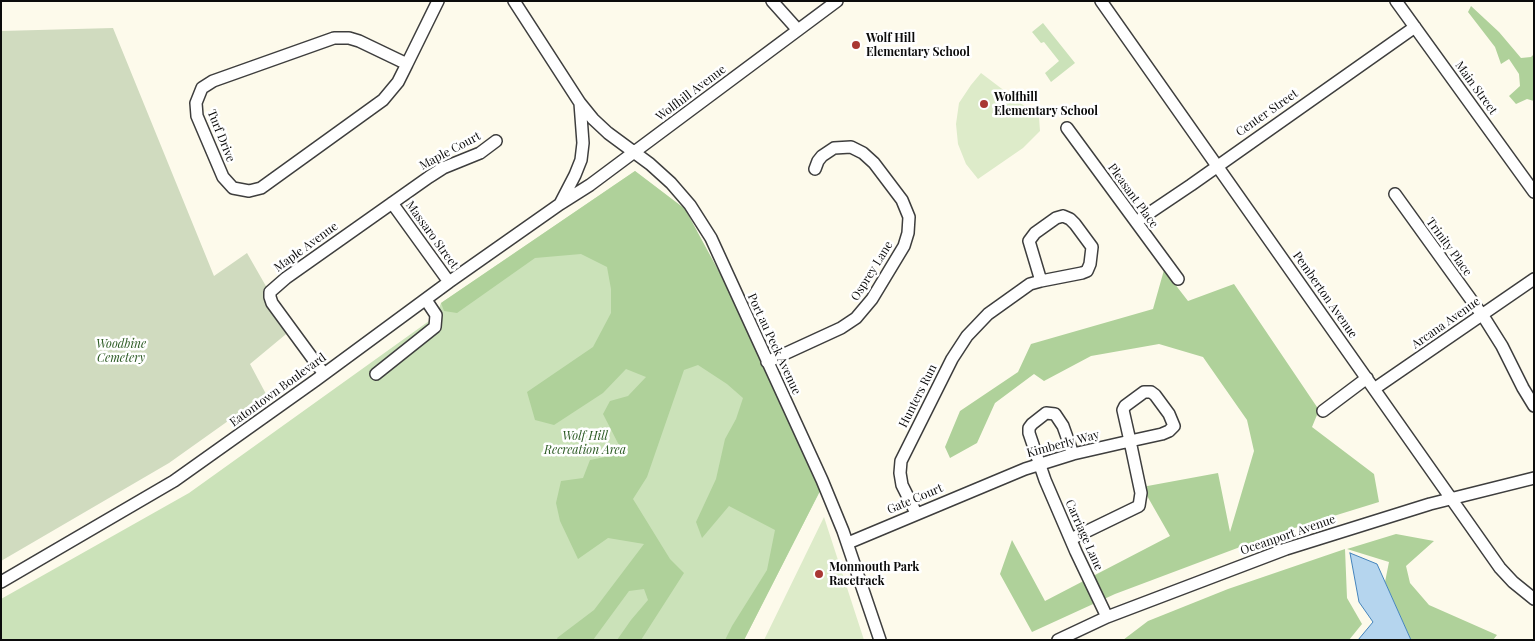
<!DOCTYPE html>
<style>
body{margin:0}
#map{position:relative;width:1535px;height:641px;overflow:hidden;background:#fdfaeb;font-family:"Playfair Display",serif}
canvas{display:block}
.frame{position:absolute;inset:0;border:2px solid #0b0b0b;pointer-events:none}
</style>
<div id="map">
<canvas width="1535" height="641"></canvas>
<div class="frame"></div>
</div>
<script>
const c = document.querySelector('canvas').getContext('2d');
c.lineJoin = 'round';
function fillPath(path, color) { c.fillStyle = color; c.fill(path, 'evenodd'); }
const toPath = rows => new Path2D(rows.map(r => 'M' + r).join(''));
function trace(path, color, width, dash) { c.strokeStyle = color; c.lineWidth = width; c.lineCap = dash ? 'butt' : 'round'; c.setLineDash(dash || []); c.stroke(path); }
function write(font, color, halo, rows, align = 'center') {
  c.font = font + ' "Playfair Display",serif'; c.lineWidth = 5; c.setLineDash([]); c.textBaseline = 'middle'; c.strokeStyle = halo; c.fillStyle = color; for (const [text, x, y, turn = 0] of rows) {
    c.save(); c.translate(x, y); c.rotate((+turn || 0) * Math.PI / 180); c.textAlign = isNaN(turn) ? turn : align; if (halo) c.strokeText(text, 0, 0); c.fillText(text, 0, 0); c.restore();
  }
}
const green = toPath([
 [1043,23,1075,63,1051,82,1045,73,1059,61,1044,42,1041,43,1032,32],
 [635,171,685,209,745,320,820,491,744,640,1,640,1,599,189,493,436,316,441,303]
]);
const forest = toPath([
 [1471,6,1499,32,1521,58,1531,57,1534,54,1534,101,1527,99,1516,104,1509,96,1520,86,1519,74,1509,59,1501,64,1495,47,1468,12],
 [635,171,685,209,745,320,820,491,744,640,725,640,732,626,767,570,775,530,729,506,702,538,696,522,716,479,725,439,736,419,743,398,727,384,698,365,684,370,647,477,633,499,670,559,684,573,641,640,617,640,631,620,648,600,644,589,629,591,593,640,558,640,557,638,594,610,644,544,608,538,578,559,560,521,556,503,561,481,583,478,590,460,610,456,621,449,603,414,610,401,628,396,646,377,626,369,603,393,554,425,535,420,527,392,593,347,611,313,611,289,607,267,581,254,535,258,457,313,444,311,441,303],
 [1164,270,1188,301,1234,284,1319,410,1312,427,1374,474,1379,502,1272,535,1115,594,1032,632,1000,574,1012,540,1045,601,1170,536,1142,487,1218,473,1230,532,1254,451,1247,420,1203,357,1159,344,1091,356,1044,381,1034,374,995,403,977,443,950,458,945,447,960,411,1018,372,1031,344,1153,309],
 [1396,534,1434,541,1406,566,1410,583,1429,605,1497,635,1493,640,1411,640,1385,582,1389,562,1347,549],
 [1345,549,1347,598,1362,624,1349,640,1123,640,1148,621,1228,589]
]);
const cemetery = toPath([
 [113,28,214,276,247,253,291,330,250,364,266,394,169,463,1,561,1,31]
]);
const pitch = toPath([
 [981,73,1039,117,1040,131,1023,148,978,179,966,164,958,144,956,124,959,103,971,85],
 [824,517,864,640,764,640]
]);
const water = toPath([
 [1350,553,1377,564,1411,640,1358,640,1373,622,1359,602,1350,553]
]);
const minor = toPath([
 [514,1,580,103,593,119,608,133,650,164,671,183,690,205,711,238,822,480,843,531,880,640],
 [772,1,798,30],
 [1101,1,1500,568,1513,582,1534,599],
 [1396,1,1534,192],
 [334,38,349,38,359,41,407,64,398,82,383,100,261,188,249,191,233,188,223,177,197,116,196,103,202,88,213,81,334,38],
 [407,64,438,1],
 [1067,128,1178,279],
 [1395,194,1485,319,1502,346,1523,388,1534,406],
 [561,202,575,175,581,160,583,143,580,103],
 [392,203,449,282],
 [1063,216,1070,219,1075,224,1092,247,1090,264,1087,271,1082,273,1041,281,1029,241,1035,233,1056,218,1063,216],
 [1136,222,1191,185,1415,27],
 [767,362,841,328,856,318,872,299,904,246,908,233,909,217,902,200,874,163,863,153,851,147,834,148,822,156,818,161,815,169],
 [324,374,272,303,270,297,270,292,286,278,429,177,443,168,480,153,496,141],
 [376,374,435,327,436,315,426,300],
 [1374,389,1534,279],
 [1144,392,1151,392,1155,395,1169,414,1174,426,1169,431,1162,434,1130,441,1123,410,1125,406,1144,392],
 [1323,411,1367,378],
 [1073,454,1063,426,1055,414,1046,413,1032,424,1029,428,1029,433,1045,480,1076,552,1107,617],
 [916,513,902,485,900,473,901,461,952,359,967,336,988,314,1030,284,1041,281],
 [848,543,1025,469,1073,454,1130,441,1141,493,1139,506,1071,539],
 [1,582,174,481,316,380,449,282,560,204,590,185,837,1],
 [1058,640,1107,617,1286,549,1430,504,1534,478]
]);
const markers = [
 [856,45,5,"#a93734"],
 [984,104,5,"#a93734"],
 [819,574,5,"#a93734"]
];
const poiNames = [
 ["Wolf Hill",866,38],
 ["Elementary School",866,52],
 ["Wolfhill",994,97],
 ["Elementary School",994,111],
 ["Monmouth Park",829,567],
 ["Racetrack",829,581]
];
const streetNames = [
 ["Main Street",1476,88,54],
 ["Wolfhill Avenue",691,93,-37],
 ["Center Street",1267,113,-35],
 ["Turf Drive",221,136,68],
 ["Maple Court",450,151,-28],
 ["Pleasant Place",1133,196,54],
 ["Massaro Street",432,235,54],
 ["Maple Avenue",306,247,-36],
 ["Trinity Place",1449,247,54],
 ["Osprey Lane",872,271,-58],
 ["Pemberton Avenue",1325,295,55],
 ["Arcana Avenue",1446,323,-35],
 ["Port au Peck Avenue",774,344,65],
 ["Eatontown Boulevard",278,390,-36],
 ["Hunters Run",918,396,-63],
 ["Kimberly Way",1063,444,-15],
 ["Gate Court",915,499,-23],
 ["Carriage Lane",1084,535,66],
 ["Oceanport Avenue",1288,535,-19]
];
const parkNames = [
 ["Woodbine",121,344],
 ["Cemetery",121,358],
 ["Wolf Hill",585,436],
 ["Recreation Area",585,450]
];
fillPath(green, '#cbe2b9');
fillPath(forest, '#afd19a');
fillPath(cemetery, '#d0dbbf');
fillPath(pitch, '#ddebc9');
fillPath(water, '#b5d5ee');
trace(water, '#4584bc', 1);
trace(minor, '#3e3e3e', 14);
trace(minor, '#fff', 11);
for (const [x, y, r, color] of markers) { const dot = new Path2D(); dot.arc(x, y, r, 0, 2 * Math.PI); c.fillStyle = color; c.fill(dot); trace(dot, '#fff', 2); }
write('bold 12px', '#0b0b0b', '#fff', poiNames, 'left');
write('12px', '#0b0b0b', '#fff', streetNames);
write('italic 12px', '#2b5a23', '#fff', parkNames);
</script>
